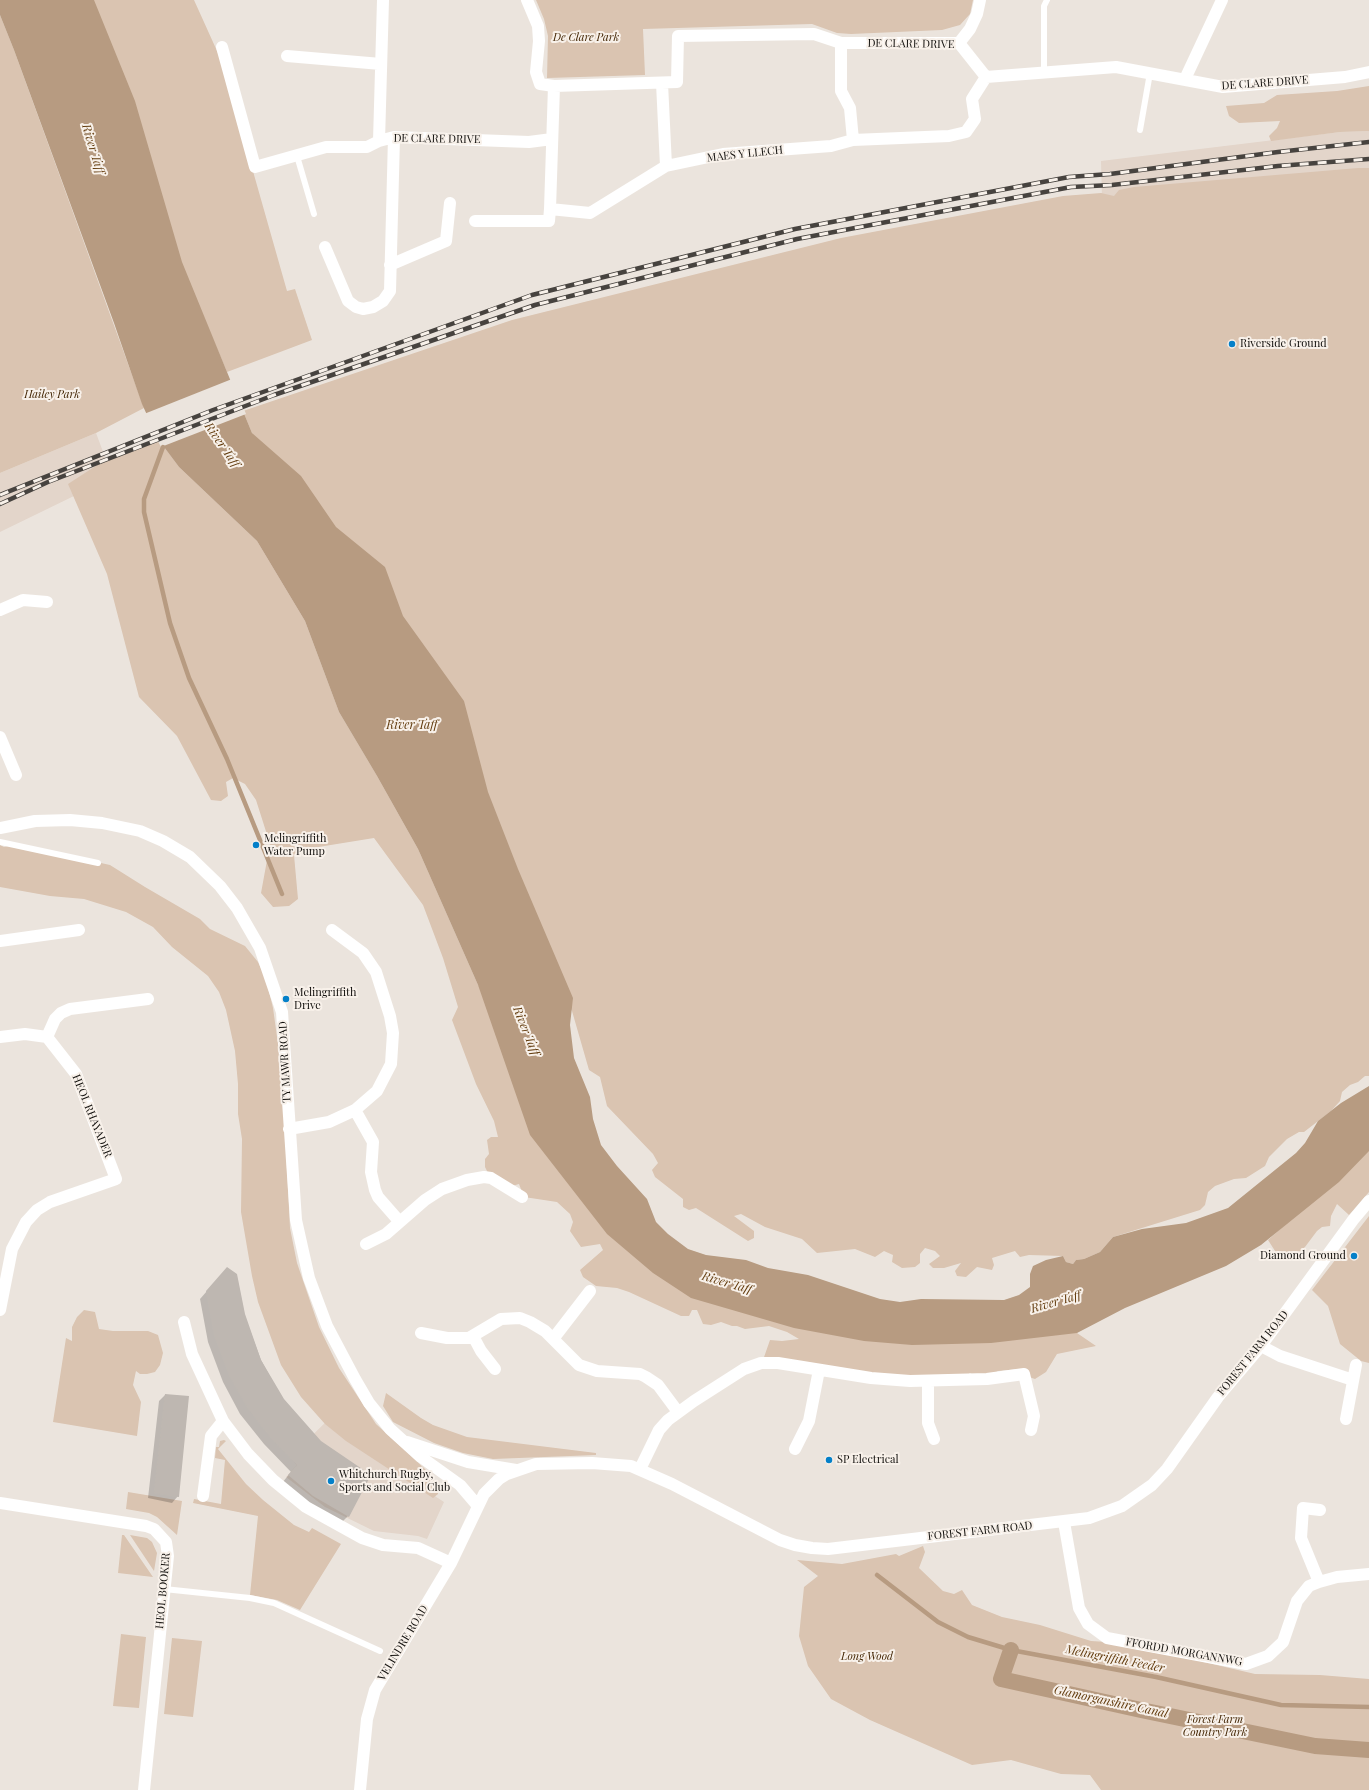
<!DOCTYPE html>
<style>
body{margin:0}
canvas{display:block;background:#ebe4dd}
</style>
<canvas width="1369" height="1790"></canvas>
<script>
const c = document.querySelector('canvas').getContext('2d');
c.lineJoin = 'round';
function fillPath(path, color) { c.fillStyle = color; c.fill(path, 'evenodd'); }
const toPath = rows => new Path2D(rows.map(r => 'M' + r).join(''));
function trace(path, color, width, dash) { c.strokeStyle = color; c.lineWidth = width; c.lineCap = dash ? 'butt' : 'round'; c.setLineDash(dash || []); c.stroke(path); }
function write(font, color, halo, rows, align = 'center') {
  c.font = font + ' "Playfair Display",serif'; c.lineWidth = 4; c.setLineDash([]); c.textBaseline = 'middle'; c.strokeStyle = halo; c.fillStyle = color; for (const [text, x, y, turn = 0] of rows) {
    c.save(); c.translate(x, y); c.rotate((+turn || 0) * Math.PI / 180); c.textAlign = isNaN(turn) ? turn : align; if (halo) c.strokeText(text, 0, 0); c.fillText(text, 0, 0); c.restore();
  }
}
const built = toPath([
 [1369,131,1369,172,1102,199,1101,161,1340,132],
 [96,433,108,465,76,495,0,532,0,473],
 [331,1417,367,1452,444,1502,427,1539,418,1536,374,1531,325,1507,286,1477,297,1465,290,1457]
]);
const green = toPath([
 [68,0,194,0,222,62,287,291,295,289,312,340,227,372],
 [536,0,973,0,970,14,960,25,942,30,851,34,837,33,812,24,643,29,645,75,547,78,548,36,544,19],
 [0,15,14,50,144,408,96,433,0,473],
 [1369,86,1369,131,1340,132,1271,141,1269,136,1277,128,1280,121,1239,123,1229,116,1226,106,1264,103,1277,95,1337,91],
 [1358,168,1369,168,1369,1076,1365,1076,1358,1082,1350,1085,1342,1092,1340,1101,1331,1111,1304,1132,1299,1132,1287,1139,1269,1157,1265,1166,1246,1178,1234,1179,1215,1186,1208,1192,1205,1205,1200,1210,1113,1237,1100,1252,1084,1259,1076,1260,1073,1264,1066,1262,1063,1256,1029,1255,1020,1257,1015,1251,992,1258,994,1265,992,1270,977,1267,966,1277,957,1276,955,1271,961,1263,944,1268,933,1268,929,1264,940,1256,935,1251,925,1248,920,1254,920,1263,915,1267,902,1268,892,1262,893,1255,884,1251,875,1257,855,1249,817,1253,802,1239,765,1227,741,1214,734,1216,754,1231,754,1238,748,1241,696,1208,689,1210,683,1207,683,1199,655,1177,652,1170,658,1163,653,1154,607,1106,600,1077,589,1070,572,1011,252,433,243,411,512,320,841,238,1063,196,1101,193,1114,196,1119,190,1134,187],
 [158,439,179,467,257,541,305,621,339,712,377,776,418,849,478,985,669,1271,1071,1326,1077,1333,1096,1346,1057,1354,1046,1372,1035,1379,1026,1376,1019,1369,998,1371,989,1377,975,1376,970,1373,965,1377,886,1378,763,1360,770,1340,782,1341,799,1339,787,1332,769,1326,745,1329,737,1326,732,1326,721,1322,711,1325,703,1324,697,1310,692,1310,689,1316,681,1316,629,1292,617,1288,596,1286,583,1277,580,1270,603,1250,600,1244,581,1247,570,1231,573,1222,570,1214,557,1202,524,1197,519,1184,512,1186,489,1175,485,1167,485,1159,489,1154,487,1140,491,1137,498,1137,494,1121,476,1084,452,1020,458,1007,443,958,423,905,374,838,306,849,294,855,298,899,289,906,273,907,261,893,270,844,256,800,245,784,233,778,226,782,228,796,221,801,211,800,177,736,139,697,107,574,68,484,105,460],
 [15,844,110,865,145,887,200,919,210,929,245,946,258,962,266,979,273,1008,282,1073,290,1228,297,1263,319,1327,339,1368,376,1424,425,1469,437,1484,438,1494,433,1498,346,1441,325,1424,301,1397,281,1365,258,1302,252,1276,241,1212,242,1139,238,1114,238,1084,235,1051,226,1010,219,992,208,976,172,947,153,927,126,912,84,899,50,896,0,887,0,845,4,847],
 [1369,1150,1369,1192,1349,1215,1337,1204,1331,1216,1330,1226,1322,1227,1317,1231,1302,1251,1277,1254,1268,1240],
 [1369,1216,1369,1363,1361,1361,1340,1344,1328,1306,1312,1290],
 [84,1310,95,1312,99,1329,113,1331,148,1331,158,1335,163,1353,160,1365,155,1372,147,1374,140,1374,136,1371,133,1385,141,1402,137,1436,53,1422,66,1338,72,1341,72,1327,77,1317],
 [386,1393,421,1418,433,1425,467,1437,596,1453,596,1455,493,1459,463,1453,434,1443,393,1422,383,1406],
 [224,1440,226,1441,218,1449,246,1484,263,1500,294,1525,309,1532,312,1528,341,1544,300,1610,277,1600,250,1595,258,1516,193,1503,194,1499,221,1504,225,1460,215,1458,216,1447,219,1447,220,1441],
 [128,1492,182,1501,177,1535,157,1517,149,1513,126,1509],
 [122,1535,124,1535,153,1577,118,1573],
 [130,1535,147,1538,152,1542,157,1553,154,1571],
 [923,1546,925,1552,919,1568,943,1591,954,1594,962,1590,972,1605,1002,1617,1040,1625,1091,1641,1123,1643,1255,1674,1320,1675,1369,1679,1369,1790,1101,1790,1090,1775,1061,1774,1011,1760,972,1765,870,1720,831,1699,808,1666,799,1636,804,1587,818,1576,797,1560,842,1564,896,1554,899,1556],
 [121,1634,146,1637,139,1708,113,1706],
 [172,1638,202,1641,193,1717,164,1714]
]);
const water = toPath([
 [0,0,94,0,135,101,182,262,252,433,301,476,336,527,385,567,403,616,464,701,488,792,518,869,573,998,570,1025,574,1058,590,1097,593,1119,601,1145,617,1166,647,1199,656,1222,668,1234,688,1249,706,1255,746,1260,768,1268,808,1275,880,1299,900,1302,921,1299,1004,1300,1019,1295,1030,1287,1030,1274,1033,1266,1046,1260,1063,1256,1066,1262,1073,1264,1076,1260,1084,1259,1100,1252,1113,1237,1142,1229,1186,1223,1228,1208,1296,1153,1305,1143,1318,1121,1341,1103,1369,1086,1369,1151,1339,1182,1261,1245,1226,1266,1125,1308,1077,1333,991,1343,912,1345,864,1341,794,1328,691,1298,653,1273,607,1234,530,1135,478,985,418,849,377,776,339,712,305,621,257,541,179,467,158,439,142,404,114,323,14,50,0,15]
]);
const pier = toPath([
 [232,379,246,414,161,447,144,414]
]);
const shadow = toPath([
 [221,1275,244,1314,261,1360,283,1400,320,1442,369,1475,348,1516,341,1523,307,1502,282,1483,291,1472,264,1444,240,1414,223,1382,208,1342,200,1299],
 [165,1395,178,1496,172,1503,148,1498,159,1401]
]);
const stream = toPath([
 [163,447,144,499,144,512,170,623,189,678,227,759,282,894],
 [877,1575,938,1622,968,1637,1011,1650,1156,1677,1281,1705,1369,1707]
]);
const canal = toPath([
 [1011,1650,1001,1679,1141,1710,1315,1746,1369,1750]
]);
const building = toPath([
 [227,1267,237,1274,245,1314,261,1360,284,1399,321,1441,371,1475,349,1517,313,1496,288,1475,297,1465,270,1437,247,1407,229,1375,214,1335,206,1291],
 [165,1394,189,1396,179,1497,154,1493]
]);
const service = toPath([
 [1044,72,1044,6,1047,0],
 [1140,130,1150,73],
 [297,156,314,214],
 [0,842,98,863],
 [164,1589,250,1598,274,1603,380,1651]
]);
const minor = toPath([
 [527,0,538,26,539,41,536,72,540,84,554,86,677,82,678,36,814,34,841,43,959,43,986,77,1116,67,1223,87,1345,77,1369,72],
 [841,43,841,91,850,108,853,140],
 [959,43,970,29,977,14,980,0],
 [222,47,255,167,326,147,367,147,379,141,394,137,529,142,552,139],
 [287,56,381,64],
 [1185,79,1222,0],
 [662,83,666,166],
 [554,86,550,209,590,213,666,166,723,154,831,146,853,140,949,136,966,132,975,119,972,99,986,77],
 [379,141,383,0],
 [475,221,549,221,550,209],
 [325,247,348,301,356,307,363,309,373,307,383,301,390,291,394,137],
 [390,265,446,241,450,203],
 [0,610,23,600,47,602],
 [0,737,16,775],
 [0,828,35,821,70,820,102,823,140,831,163,841,190,857,220,886,237,908,260,948,282,1012,296,1220,309,1278,327,1326,355,1379,369,1403,390,1429,421,1457,460,1485,478,1506],
 [0,941,79,930],
 [0,1037,25,1034,47,1037,76,1074,116,1179,50,1202,37,1210,26,1222,12,1249,0,1310],
 [47,1037,55,1019,61,1013,70,1009,148,999],
 [355,1110,373,1142,371,1172,375,1190,378,1197,399,1221],
 [289,1129,329,1122,355,1110,377,1091,391,1064,393,1033,390,1016,376,972,363,953,332,930],
 [366,1244,386,1234,425,1200,442,1189,467,1180,484,1177,491,1178,522,1197],
 [184,1322,192,1354,223,1421,248,1454,273,1480,306,1507,362,1538,383,1545,418,1548,451,1563],
 [421,1333,447,1338,469,1338,501,1319,520,1318,530,1322,545,1331,579,1365,597,1371,640,1374,646,1377,658,1385,678,1412],
 [473,1336,481,1351,495,1369],
 [553,1339,590,1291],
 [1261,1346,1280,1356,1353,1380],
 [928,1381,928,1423,934,1439],
 [1346,1419,1356,1365],
 [407,1442,468,1462,516,1470],
 [795,1449,809,1421,819,1370],
 [640,1469,659,1430,668,1420,694,1401,744,1369,761,1363,778,1363,871,1378,910,1381,987,1379,1024,1374,1034,1416,1031,1430],
 [203,1496,211,1436,223,1421],
 [0,1503,146,1526,154,1529,166,1542,168,1556,144,1790],
 [1064,1522,1079,1608,1088,1624,1107,1638,1246,1664,1268,1656,1283,1642,1297,1601,1309,1586,1319,1582,1337,1577,1369,1574],
 [1319,1582,1301,1538,1303,1508,1320,1510],
 [360,1790,367,1719,375,1690,451,1563,484,1494,499,1479,507,1474,536,1464,592,1463,631,1466,672,1484,780,1540,795,1545,812,1548,828,1549,1089,1518,1122,1506,1152,1485,1167,1469,1218,1397,1261,1346,1353,1220,1369,1201]
]);
const rail = toPath([
 [0,495,213,410,532,295,795,229,1069,177,1110,174,1278,152,1369,142],
 [0,504,48,482,274,395,535,305,797,239,1071,187,1112,185,1278,166,1369,159]
]);
const markers = [
 [1232,344,4,"#0480c9"],
 [256,845,4,"#0480c9"],
 [286,999,4,"#0480c9"],
 [1354,1256,4,"#0480c9"],
 [829,1460,4,"#0480c9"],
 [331,1481,4,"#0480c9"]
];
const parkNames = [
 ["De Clare Park",586,38],
 ["Hailey Park",52,395],
 ["Long Wood",867,1657],
 ["Forest Farm",1215,1720],
 ["Country Park",1215,1733]
];
const streetNames = [
 ["DE CLARE DRIVE",911,44,1],
 ["DE CLARE DRIVE",1265,83,-4],
 ["DE CLARE DRIVE",437,139,1],
 ["MAES Y LLECH",745,154,-6],
 ["TY MAWR ROAD",285,1062,-93],
 ["HEOL RHAYADER",92,1116,68],
 ["FOREST FARM ROAD",1253,1353,-51],
 ["FOREST FARM ROAD",980,1531,-6],
 ["HEOL BOOKER",163,1591,-85],
 ["VELINDRE ROAD",403,1643,-59],
 ["FFORDD MORGANNWG",1184,1652,10]
];
const poiNames = [
 ["Riverside Ground",1240,344],
 ["Melingriffith",264,839],
 ["Water Pump",264,852],
 ["Melingriffith",294,993],
 ["Drive",294,1006],
 ["Diamond Ground",1346,1256,"right"],
 ["SP Electrical",837,1460],
 ["Whitchurch Rugby,",339,1475],
 ["Sports and Social Club",339,1488]
];
const waterNames = [
 ["River Taff",93,149,73],
 ["River Taff",222,445,55],
 ["River Taff",412,725],
 ["River Taff",526,1031,68],
 ["River Taff",727,1283,16],
 ["River Taff",1056,1302,-16],
 ["Melingriffith Feeder",1115,1659,11],
 ["Glamorganshire Canal",1111,1702,12]
];
fillPath(built, '#e3d5ca');
fillPath(green, '#dac4b1');
fillPath(water, '#b79b81');
fillPath(pier, '#ebe4dd');
fillPath(shadow, '#0003');
trace(stream, '#b79b81', 4.5);
trace(canal, '#b79b81', 16);
fillPath(building, '#beb7b1');
trace(service, '#fff', 6);
trace(minor, '#fff', 12);
trace(rail, '#47433f', 4.5);
trace(rail, '#f8f1ea', 3, [9]);
for (const [x, y, r, color] of markers) { const dot = new Path2D(); dot.arc(x, y, r, 0, 2 * Math.PI); c.fillStyle = color; c.fill(dot); trace(dot, '#f8f1ea', 1.5); }
write('italic 11px', '#432503', '#f8f1ea', parkNames);
write('11px', '#110f0c', '#f8f1ea', streetNames);
write('11px', '#110f0c', '#f8f1ea', poiNames, 'left');
write('italic 12px', '#623b0d', '#f8f1ea', waterNames);
</script>
